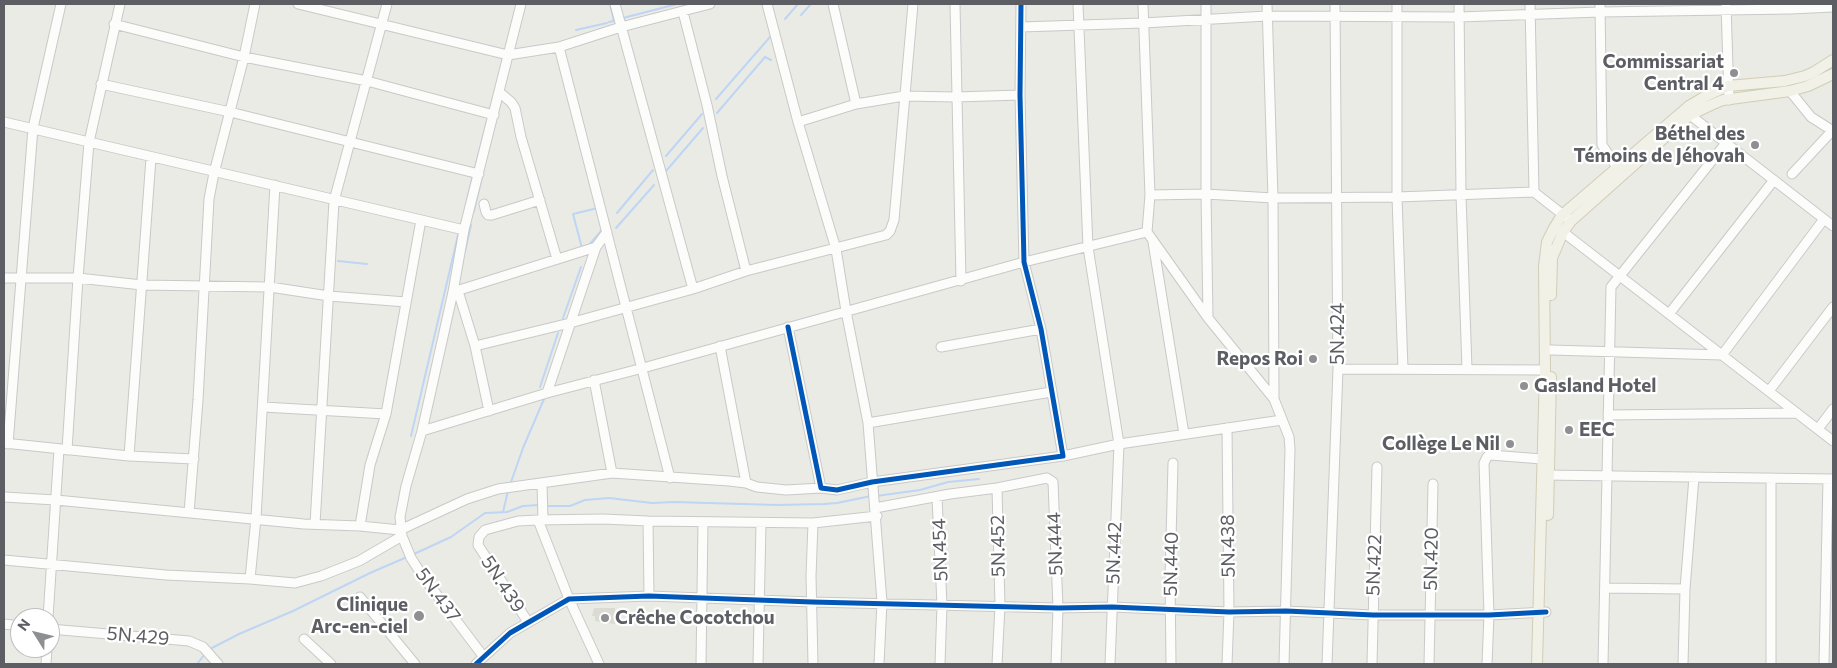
<!DOCTYPE html>
<meta charset="utf-8">
<style>
body{margin:0}
#map{position:relative;width:1837px;height:668px;overflow:hidden;background:#ebebe6;font-family:Commissioner,sans-serif}
canvas{display:block}
.frame{position:absolute;inset:0;border:5px solid #5c5e63;pointer-events:none}
.north{position:absolute;left:10px;top:608px;width:50px;height:50px;box-sizing:border-box;background:#fff;border:1px solid #bebfc1;border-radius:50%;rotate:306deg;font-size:14px;font-weight:700;line-height:20px;text-align:center;color:#5c5e63}
.north::after{content:'';display:block;margin:auto;width:18px;height:22px;background:#8e8f91;clip-path:polygon(50% 0,100% 100%,50% 72%,0 100%)}
</style>
<div id="map">
<canvas width="1837" height="668"></canvas>
<div class="frame"></div>
<div class="north">N</div>
</div>
<script>
const c = document.querySelector('canvas').getContext('2d');
c.lineJoin = 'round';
function fillPath(path, color) { c.fillStyle = color; c.fill(path, 'evenodd'); }
const toPath = rows => new Path2D(rows.map(r => 'M' + r).join(''));
function trace(path, color, width, dash) { c.strokeStyle = color; c.lineWidth = width; c.lineCap = dash ? 'butt' : 'round'; c.setLineDash(dash || []); c.stroke(path); }
function write(font, color, halo, rows, align = 'center') {
  c.font = font + ' Commissioner,sans-serif'; c.lineWidth = 4.5; c.setLineDash([]); c.textBaseline = 'middle'; c.strokeStyle = halo; c.fillStyle = color; for (const [text, x, y, turn = 0] of rows) {
    c.save(); c.translate(x, y); c.rotate((+turn || 0) * Math.PI / 180); c.textAlign = isNaN(turn) ? turn : align; if (halo) c.strokeText(text, 0, 0); c.fillText(text, 0, 0); c.restore();
  }
}
const education = toPath([
 [594,608,615,608,615,624,595,621,595,616,592,616]
]);
const stream = toPath([
 [801,15,811,4],
 [623,18,677,4],
 [785,19,798,4],
 [609,22,614,21,610,4],
 [576,30,607,23],
 [716,99,770,37],
 [717,113,765,57,771,60],
 [666,156,702,114],
 [475,168,488,117],
 [666,171,703,128],
 [467,200,473,175],
 [474,211,482,177],
 [617,213,653,170],
 [616,228,654,185],
 [589,245,602,230],
 [582,248,573,214,598,208],
 [465,251,471,225],
 [338,261,367,264],
 [563,318,581,267],
 [540,387,558,333],
 [411,436,459,231],
 [511,482,523,448,544,399],
 [876,496,920,490,948,482,979,479],
 [546,506,570,506,585,500,609,498,652,503,674,502,777,505,824,504,837,503,871,496],
 [503,512,508,491],
 [414,554,451,537,485,513,507,512,523,506,539,505],
 [210,649,239,634,293,611,370,573,407,557],
 [197,664,205,654]
]);
const minor = toPath([
 [298,4,508,55,559,47,621,27,710,4],
 [615,4,693,289],
 [767,4,798,122,836,249,846,311,868,423,882,602,879,664],
 [833,4,856,104],
 [955,4,961,281],
 [1078,4,1088,247,1119,444,1110,664],
 [1143,4,1150,195,1147,232,1208,318,1274,399,1289,437,1290,449,1284,664],
 [1206,4,1206,194,1208,318],
 [1267,4,1273,198,1274,399],
 [1397,4,1397,197,1403,369],
 [1459,4,1461,195,1467,369],
 [1530,4,1534,192],
 [1600,4,1602,145,1621,173],
 [1726,4,1729,100],
 [683,12,707,105,722,176,746,271],
 [114,24,244,57,367,81,494,115],
 [1021,27,1143,23,1267,16,1459,17,1600,12,1791,9,1833,7],
 [559,47,670,478],
 [101,84,230,112,479,174],
 [1790,91,1811,117,1833,131],
 [499,92,511,102,515,108,521,137,557,259],
 [1690,115,1833,226],
 [4,122,464,230],
 [798,122,856,104,904,96,956,97,1020,95],
 [1792,174,1832,131],
 [1150,195,1206,194,1273,198,1397,197,1534,192,1571,221],
 [484,204,486,212,488,215,492,215,540,200],
 [1563,232,1833,441],
 [1153,242,1184,434],
 [4,278,78,278,142,285,270,287,329,296,406,302],
 [458,291,475,346],
 [453,292,596,247,607,232],
 [1669,314,1774,180],
 [788,327,821,488,837,490,872,482,1063,456,1041,329,1024,262,1020,95,1021,4],
 [720,346,746,483],
 [941,347,1041,329],
 [1551,350,1722,355,1824,219],
 [1338,369,1545,370],
 [594,380,612,473],
 [1769,391,1833,307],
 [547,393,596,247],
 [263,407,386,414],
 [489,411,475,346,570,323,693,289,746,271,886,235,890,231,894,220,913,4],
 [1608,415,1797,413],
 [868,423,1051,392],
 [1227,428,1229,612,1227,664],
 [1818,429,1833,409],
 [422,431,547,393,643,368,1024,262,1147,232],
 [4,443,129,456,194,459],
 [8,444,33,128,61,4],
 [67,450,78,278,89,142,120,4],
 [129,456,151,158],
 [1063,456,1119,444,1282,420],
 [1544,475,1833,479],
 [542,483,543,520],
 [997,488,1000,606,997,664],
 [4,497,56,500,304,524,360,526,400,530,467,499,498,489,612,473,729,481,746,483,757,487,786,490,821,488],
 [937,497,942,605,940,664],
 [875,508,950,494,997,488,1047,478,1053,482,1058,608,1056,664],
 [189,513,198,400,209,199,214,173,244,57,255,4],
 [538,520,569,599,599,664],
 [648,521,649,596],
 [315,524,334,201,387,4],
 [360,526,370,465,386,414,421,220],
 [4,560,166,575,250,579,295,583,321,576,359,561,402,536],
 [250,579,256,518,275,185],
 [1605,588,1685,589],
 [360,597,415,664],
 [48,618,59,449],
 [528,622,478,545,479,537,485,530,518,521,538,520,603,519,648,521,813,523,877,516],
 [4,624,20,626],
 [50,629,189,641,203,647,218,664],
 [304,639,331,664],
 [483,656,422,575,411,558,402,536,400,517,406,486,422,431,453,292,464,230,521,4],
 [46,664,47,648],
 [476,664,510,633,569,599,649,596,812,602,1058,608,1112,607,1229,612,1286,611,1373,615,1489,615,1546,612],
 [701,664,703,522],
 [758,664,761,523],
 [813,664,811,576,813,523],
 [1171,664,1170,578,1173,463],
 [1327,664,1338,369,1335,4],
 [1372,664,1377,467],
 [1429,664,1433,484],
 [1487,664,1489,615,1484,463,1487,457,1490,455,1542,459],
 [1603,664,1611,287,1726,143],
 [1683,664,1685,589,1694,477],
 [1771,664,1771,478],
 [1824,664,1828,479]
]);
const major = toPath([
 [1551,295,1552,258,1563,232,1571,221,1690,115,1711,105,1723,100,1790,91,1808,86,1833,74],
 [1548,515,1551,377],
 [1537,664,1545,370,1544,266,1547,242,1554,228,1562,215,1689,106,1706,96,1728,86,1785,81,1805,76,1814,72,1833,60]
]);
const cycleway = toPath([
 [788,327,821,488,837,490,872,482,1063,456,1041,329,1024,262,1020,95,1021,4],
 [476,664,510,633,569,599,649,596,812,602,1058,608,1112,607,1229,612,1286,611,1373,615,1489,615,1546,612]
]);
const markers = [
 [1734,73,5,"#8e8f91"],
 [1755,145,5,"#8e8f91"],
 [1313,359,5,"#8e8f91"],
 [1524,386,5,"#8e8f91"],
 [1569,430,5,"#8e8f91"],
 [1510,444,5,"#8e8f91"],
 [419,616,6,"#8e8f91"],
 [605,618,5,"#8e8f91"]
];
const poiNames = [
 ["Commissariat",1724,62],
 ["Central 4",1724,84],
 ["Béthel des",1745,134],
 ["Témoins de Jéhovah",1745,156],
 ["Repos Roi",1303,359],
 ["Gasland Hotel",1534,386,"left"],
 ["EEC",1579,430,"left"],
 ["Collège Le Nil",1500,444],
 ["Clinique",408,605],
 ["Arc-en-ciel",408,627],
 ["Crêche Cocotchou",615,618,"left"]
];
const streetNames = [
 ["5N.424",1338,334,-90],
 ["5N.444",1055,544,-92],
 ["5N.452",998,546,-91],
 ["5N.438",1228,546,-91],
 ["5N.454",940,550,-92],
 ["5N.442",1114,553,-88],
 ["5N.420",1431,559,-89],
 ["5N.440",1171,564,-89],
 ["5N.422",1374,565,-88],
 ["5N.439",503,584,57],
 ["5N.437",438,595,54],
 ["5N.429",138,636,5]
];
fillPath(education, '#dbdbd4');
trace(stream, '#bed5f3', 2);
trace(minor, '#c8c9c8', 11);
trace(major, '#d1cdb6', 12);
trace(minor, '#fcfcfb', 9);
trace(major, '#f2f1e8', 10);
trace(cycleway, '#0057b8', 5);
for (const [x, y, r, color] of markers) { const dot = new Path2D(); dot.arc(x, y, r, 0, 2 * Math.PI); c.fillStyle = color; c.fill(dot); trace(dot, '#fff', 2); }
write('bold 19px', '#5c5e63', '#fff', poiNames, 'right');
write('19px', '#5c5e63', '#fff', streetNames);
</script>
